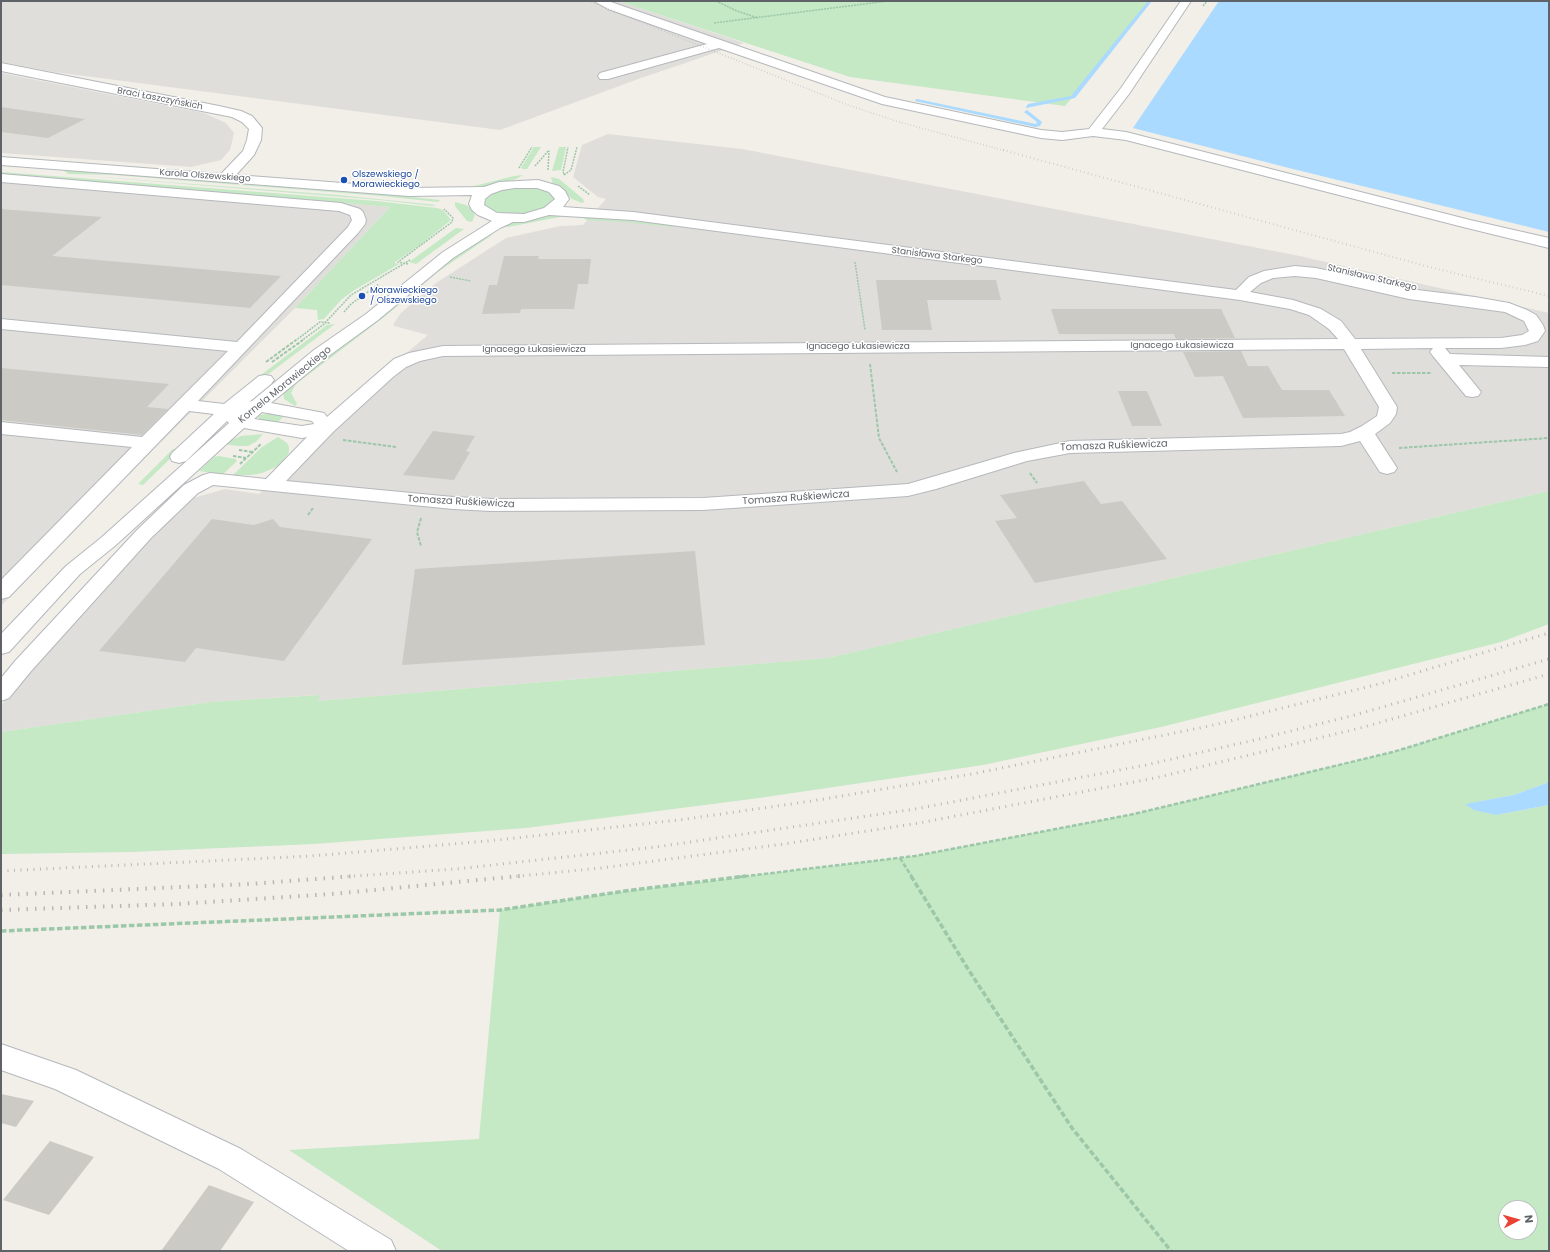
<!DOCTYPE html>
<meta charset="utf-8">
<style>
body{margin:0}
#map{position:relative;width:1550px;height:1252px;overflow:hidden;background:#f1efe8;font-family:Poppins,sans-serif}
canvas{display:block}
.frame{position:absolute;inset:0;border:2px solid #5f6368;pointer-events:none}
.north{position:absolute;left:1498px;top:1200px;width:40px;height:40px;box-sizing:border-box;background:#fff;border:1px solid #bfc1c3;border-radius:50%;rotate:84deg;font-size:11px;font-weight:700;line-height:16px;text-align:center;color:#5f6368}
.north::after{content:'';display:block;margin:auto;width:14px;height:18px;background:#ea4335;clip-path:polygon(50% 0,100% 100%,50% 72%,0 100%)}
</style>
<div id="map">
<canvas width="1550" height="1252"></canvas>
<div class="frame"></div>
<div class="north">N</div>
</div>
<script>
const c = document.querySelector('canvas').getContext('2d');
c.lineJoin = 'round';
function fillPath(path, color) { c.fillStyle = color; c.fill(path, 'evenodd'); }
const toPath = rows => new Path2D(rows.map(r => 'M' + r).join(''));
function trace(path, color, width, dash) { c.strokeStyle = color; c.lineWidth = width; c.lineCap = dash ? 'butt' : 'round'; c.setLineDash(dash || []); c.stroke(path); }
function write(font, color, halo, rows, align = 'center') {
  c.font = font + ' Poppins,sans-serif'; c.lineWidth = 3; c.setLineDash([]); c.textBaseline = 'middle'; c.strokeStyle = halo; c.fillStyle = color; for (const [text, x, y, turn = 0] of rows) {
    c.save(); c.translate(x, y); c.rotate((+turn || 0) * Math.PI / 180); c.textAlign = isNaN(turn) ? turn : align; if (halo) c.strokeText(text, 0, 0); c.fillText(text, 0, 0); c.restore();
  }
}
const industrial = toPath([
 [1,1,618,1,744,43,641,78,500,130,54,72,1,62],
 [1,73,204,113,226,123,234,133,230,150,221,160,191,167,1,153],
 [608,134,742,149,1295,255,1549,313,1549,491,828,658,318,701,319,695,211,702,1,732,1,705,186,500,225,489,259,494,325,426,360,392,428,335,394,326,394,323,401,313,436,283,506,238,560,226,583,225,606,199,598,197,573,177,582,145],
 [1,174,390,207,295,308,133,470,1,606]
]);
const green = toPath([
 [618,1,1151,1,1065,106,850,77],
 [534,147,541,147,527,169,523,169,521,168],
 [559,147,566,147,561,170,552,171],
 [64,171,79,171,383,194,440,200,438,202,382,196,114,175,69,174],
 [1,172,376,201,437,208,443,210,451,220,420,245,395,262,395,263,399,264,356,289,342,299,324,319,318,320,317,310,295,308,390,207,1,174],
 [74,175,338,195,436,205,432,206,380,200],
 [523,175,516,179,487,187,470,187,514,176],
 [551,177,559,179,583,199,584,202,582,203,572,199,564,191,553,184],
 [530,187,546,191,553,197,553,201,546,208,521,215,495,212,485,206,484,203,486,199,496,192,512,188],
 [455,202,466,205,472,209,475,215,472,222,467,221,455,206],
 [554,215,570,215,508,227,498,227,514,222],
 [586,216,666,225,675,226,673,227,622,222,586,220,584,218],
 [456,228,464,229,416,264,409,262],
 [488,233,492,235,439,271,383,318,296,384,291,393,297,404,295,406,284,399,283,392,422,280],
 [335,324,251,387,232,397,327,325],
 [267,414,274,414,284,416,276,424,263,421,258,418,259,415],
 [263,434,257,441,248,446,239,446,221,444,241,436],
 [278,437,287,443,289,447,289,452,286,457,281,463,276,467,262,473,251,475,233,475,262,447],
 [173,449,179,450,143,485,138,484],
 [218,456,236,459,237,461,223,474,199,471,214,457],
 [1549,491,1549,624,1501,642,1161,727,983,765,759,798,526,828,313,844,130,852,1,854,1,732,211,702,320,695,318,701,828,658],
 [1549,704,1549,782,1514,795,1466,804,1496,815,1549,805,1549,1251,442,1251,289,1150,479,1139,500,910,625,891,915,856,1134,814,1393,752],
 [1506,1208,1530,1208,1530,1232,1506,1232]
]);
const water = toPath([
 [1219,1,1549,1,1549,232,1289,168,1133,128],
 [1549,782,1549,805,1496,815,1474,810,1465,804,1514,795]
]);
const stream = toPath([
 [1148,1,1152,1,1075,98,1026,108,1026,107,1028,104,1071,96,1148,1],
 [917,99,1036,124,1037,122,1024,112,1027,110,1042,122,1040,126,1035,127,915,101,915,100,917,99]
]);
const building = toPath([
 [1,107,85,119,48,138,1,132],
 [1,209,102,217,52,256,281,276,250,308,1,285],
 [504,256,539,256,538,259,591,259,588,284,578,284,574,309,521,309,520,313,482,314,489,285,497,285],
 [876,280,996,280,1001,300,927,300,932,330,882,330],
 [1051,309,1221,309,1235,338,1176,339,1174,334,1059,334],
 [1241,351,1248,366,1268,366,1282,390,1329,390,1345,416,1243,418,1223,376,1195,377,1183,352],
 [1,368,169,384,147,407,168,409,142,435,1,420],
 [1118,391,1147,391,1162,426,1132,426],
 [433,431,475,436,466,451,470,452,454,480,403,475],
 [1084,481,1101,504,1122,501,1167,559,1035,583,995,521,1017,518,1000,495],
 [212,519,254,525,273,519,280,527,372,539,284,661,196,648,185,662,99,651],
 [695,551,705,645,402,665,415,569],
 [1,1094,34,1101,16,1127,1,1123],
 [50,1141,94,1157,49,1215,3,1200],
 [209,1185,254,1202,220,1251,161,1251]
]);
const pathFar3 = toPath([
 [716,1,737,11,758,18],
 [1203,6,1207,1],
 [714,23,888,1],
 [535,166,549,150],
 [519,168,532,147],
 [548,170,549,151],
 [564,174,563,172,568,147],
 [564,175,571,170,577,147],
 [578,186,590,195],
 [855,262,865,330],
 [408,264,398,262,452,222,453,218,444,209],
 [450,277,471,281],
 [344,312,351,304,379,284],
 [295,341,320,322,330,323],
 [301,341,323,325,351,295,410,260]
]);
const pathFar2 = toPath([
 [266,362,296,340],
 [272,362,303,340],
 [870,364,879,438,897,472],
 [1392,373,1431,373],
 [343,440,396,447],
 [1399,448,1549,438],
 [239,450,252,452],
 [233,456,246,458],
 [240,464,261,444],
 [1030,473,1037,483],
 [308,515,313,508],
 [421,518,417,532,421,546]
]);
const pathFar1 = toPath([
 [900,858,912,877],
 [738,877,915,856,1134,814,1393,752,1549,704]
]);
const path = toPath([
 [911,876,968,969,1072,1128,1171,1251],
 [1,931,500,910,625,891,746,876]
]);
const minor = toPath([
 [594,1,608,1,885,97,1041,130,1062,132,1089,129,1121,88,1181,1,1191,1,1129,94,1102,129,1126,132,1470,220,1549,238,1549,248,1463,227,1126,140,1093,136,1062,140,1041,138,882,104,719,48,608,79,600,79,598,76,600,73,707,44,608,9,594,1],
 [1,63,219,106,241,111,252,116,262,128,261,140,254,155,236,175,409,188,484,187,499,182,538,180,559,186,565,191,569,199,563,207,633,212,1236,290,1249,277,1264,271,1295,266,1316,268,1409,289,1475,297,1509,303,1527,310,1536,315,1543,325,1545,331,1538,341,1525,345,1501,348,1445,348,1450,354,1549,357,1549,367,1459,365,1481,392,1478,396,1472,397,1466,396,1433,356,1430,352,1433,348,1361,349,1397,407,1396,414,1390,423,1375,434,1397,468,1394,472,1387,474,1380,472,1360,441,1341,446,1070,453,1027,461,936,489,908,496,703,510,491,511,453,509,213,485,198,493,151,538,32,670,9,698,1,701,1,678,16,660,137,530,184,485,203,475,210,473,266,479,307,437,302,438,244,428,116,545,80,574,9,652,1,654,1,634,66,566,102,537,229,423,227,421,186,461,179,463,172,461,170,457,172,453,214,414,189,411,9,597,1,599,1,580,132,447,1,434,1,422,142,437,228,351,1,329,1,319,237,342,348,227,352,220,350,215,339,211,1,182,1,174,341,203,360,209,363,212,366,220,365,224,358,233,198,401,224,404,259,376,265,375,271,376,274,380,271,384,249,402,252,401,314,350,366,314,443,252,492,221,478,215,472,210,469,204,472,195,409,196,1,165,1,157,221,174,243,151,247,140,249,129,242,122,232,117,1,71,1,63],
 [515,188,537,188,549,192,555,199,544,208,524,214,497,213,484,205,485,199,491,194,502,190,515,188],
 [549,215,633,220,1240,300,1290,309,1309,315,1329,329,1338,339,443,346,409,353,394,359,327,417,324,413,271,403,326,358,378,320,453,258,500,228,513,222,524,222,549,215],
 [1295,276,1316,278,1409,299,1505,312,1524,321,1529,331,1522,335,1501,338,1355,339,1341,321,1321,309,1293,300,1250,292,1261,283,1273,278,1295,276],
 [1344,349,1379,407,1377,416,1362,426,1350,432,1341,434,1070,441,1014,453,908,484,703,498,491,499,453,497,286,481,333,432,393,377,406,367,420,361,443,356,1344,349],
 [262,412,312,421,314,424,302,426,254,419,262,412],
 [1,1044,76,1070,241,1149,391,1240,396,1251,349,1251,219,1169,55,1089,1,1070,1,1044]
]);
const railFar3 = toPath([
 [589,1,848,105,899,122,1006,151]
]);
const railFar2 = toPath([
 [1003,150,1429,267,1549,296]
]);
const railFar1 = toPath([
 [1,871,311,856,488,841,679,820,812,801,972,774,1214,725,1379,684,1549,633],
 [341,877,456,869,656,847,915,809,1146,765,1259,739,1355,715,1549,659],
 [510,877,601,868,784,844,919,823,1155,778,1364,727,1549,674]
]);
const rail = toPath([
 [1,895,250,884,355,876],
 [1,910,178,904,332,894,520,876]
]);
const markers = [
 [344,180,4,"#1a4fb4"],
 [362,296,4,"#1a4fb4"]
];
const farStreetnames = [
 ["Braci Łaszczyńskich",160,99,11],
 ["Karola Olszewskiego",205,176,4],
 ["Stanisława Starkego",937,256,7],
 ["Stanisława Starkego",1372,278,13],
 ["Ignacego Łukasiewicza",1182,346],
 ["Ignacego Łukasiewicza",858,347],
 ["Ignacego Łukasiewicza",534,350]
];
const farTransitnames = [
 ["Olszewskiego /",352,175],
 ["Morawieckiego",352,185],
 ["Morawieckiego",370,291],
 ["/ Olszewskiego",370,301]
];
const streetNames = [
 ["Kornela Morawieckiego",285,385,-39],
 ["Tomasza Ruśkiewicza",1114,446,-2],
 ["Tomasza Ruśkiewicza",796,498,-4],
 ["Tomasza Ruśkiewicza",461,502,3]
];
fillPath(industrial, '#e0deda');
fillPath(green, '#c5e8c5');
fillPath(water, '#aadaff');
fillPath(stream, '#aadaff');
fillPath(building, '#cccac5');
trace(minor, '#b5b8bc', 2);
trace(pathFar3, '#9cc7a9', 1.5, [2, 1]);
trace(pathFar2, '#9cc7a9', 2, [3.5, 1.5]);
trace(pathFar1, '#9cc7a9', 2.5, [4.5, 2]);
trace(path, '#9cc7a9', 3.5, [5.5, 2.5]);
fillPath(minor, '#fff');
trace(railFar3, '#b6b7b8', 1.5, [0.5, 2.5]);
trace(railFar2, '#b6b7b8', 2, [0.5, 3.5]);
trace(railFar1, '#b6b7b8', 3, [1, 5.5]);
trace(rail, '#b6b7b8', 4, [1.5, 7]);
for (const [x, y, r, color] of markers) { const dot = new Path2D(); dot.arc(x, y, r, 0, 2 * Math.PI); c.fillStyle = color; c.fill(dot); trace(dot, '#fff', 1.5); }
write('9px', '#5f6368', '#fff', farStreetnames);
write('9px', '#164399', '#fff', farTransitnames, 'left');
write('10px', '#5f6368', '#fff', streetNames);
</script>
